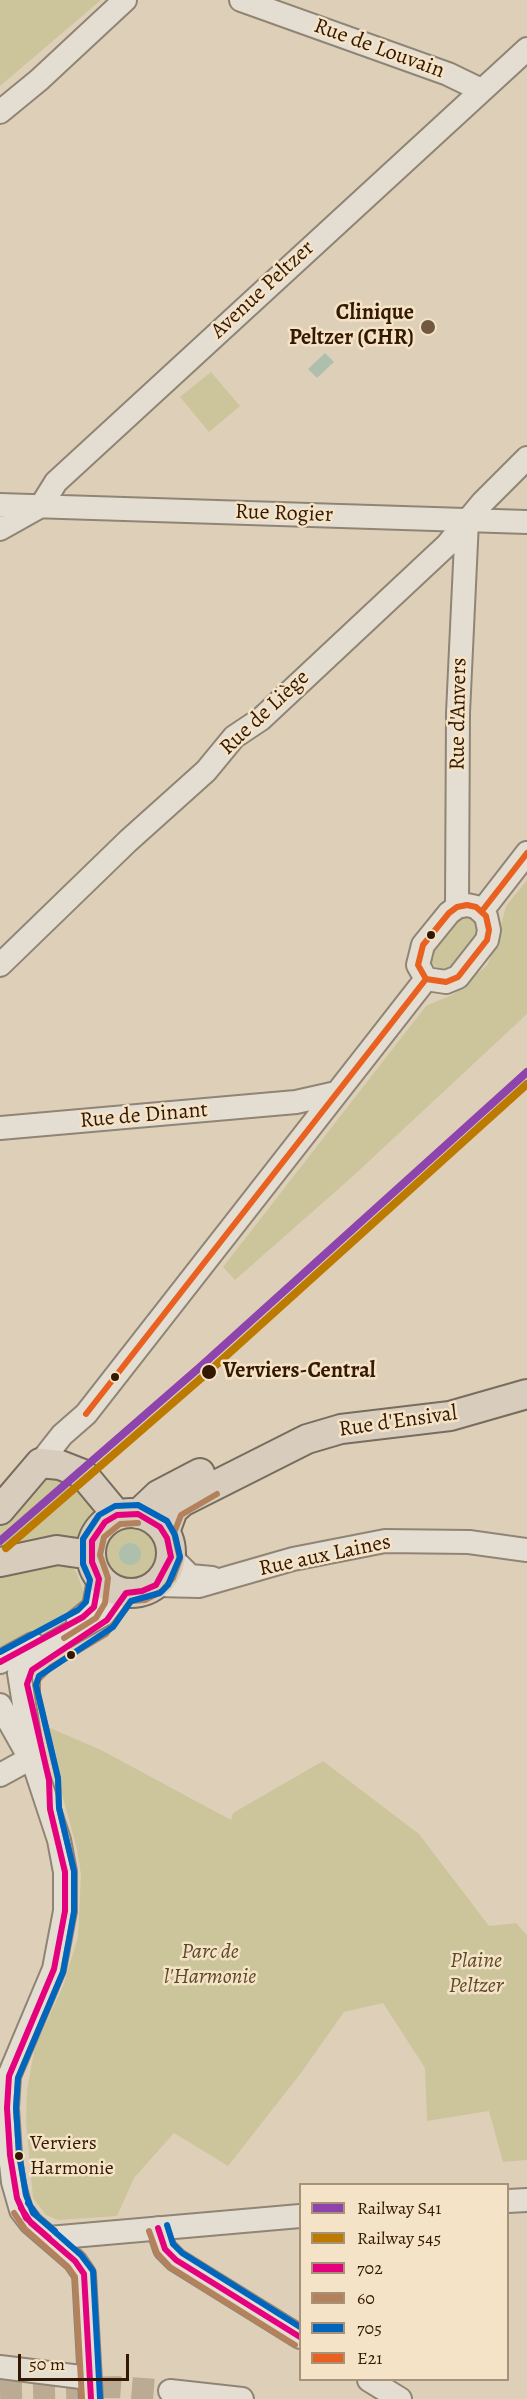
<!DOCTYPE html>
<meta charset="utf-8">
<style>
body{margin:0}
#map{position:relative;width:527px;height:2399px;overflow:hidden;background:#ded0b8;font-family:Alegreya,serif}
canvas{display:block}
.legend{position:absolute;left:299px;top:2183px;width:210px;height:198px;box-sizing:border-box;background:#f4e3c6;border:2px solid #a79277;margin:0;padding:8px 10px;list-style:none;font-size:18px;color:#341801}
.legend li{display:flex;align-items:center;gap:12px;height:30px}
.legend b{width:30px;border:2px solid #a79277}
.scale{position:absolute;left:18px;top:2354px;width:111px;height:27px;box-sizing:border-box;border:3px solid #341801;border-top:0;padding-left:8px;font-size:18px;line-height:21px;white-space:nowrap;color:#341801;-webkit-text-stroke:4px #f4e3c6;paint-order:stroke}
</style>
<div id="map">
<canvas width="527" height="2399"></canvas>
<ul class="legend">
<li><b style="height:8px;background:#8e44ad"></b>Railway S41</li>
<li><b style="height:8px;background:#bc7b00"></b>Railway 545</li>
<li><b style="height:8px;background:#e5007d"></b>702</li>
<li><b style="height:8px;background:#b3825d"></b>60</li>
<li><b style="height:8px;background:#0065bd"></b>705</li>
<li><b style="height:8px;background:#e86120"></b>E21</li>
</ul>
<div class="scale">50 m</div>
</div>
<script>
const c = document.querySelector('canvas').getContext('2d');
c.lineJoin = 'round';
function fillPath(path, color) { c.fillStyle = color; c.fill(path, 'evenodd'); }
const toPath = rows => new Path2D(rows.map(r => 'M' + r).join(''));
function trace(path, color, width, dash) { c.strokeStyle = color; c.lineWidth = width; c.lineCap = dash ? 'butt' : 'round'; c.setLineDash(dash || []); c.stroke(path); }
function write(font, color, halo, rows, align = 'center') {
  c.font = font + ' Alegreya,serif'; c.lineWidth = 5; c.setLineDash([]); c.textBaseline = 'middle'; c.strokeStyle = halo; c.fillStyle = color; for (const [text, x, y, turn = 0] of rows) {
    c.save(); c.translate(x, y); c.rotate((+turn || 0) * Math.PI / 180); c.textAlign = isNaN(turn) ? turn : align; if (halo) c.strokeText(text, 0, 0); c.fillText(text, 0, 0); c.restore();
  }
}
const green = toPath([
 [0,0,101,0,0,86],
 [211,372,240,406,209,432,180,397],
 [527,880,527,1014,352,1177,235,1280,223,1267,426,1006,454,994,487,965,496,945,506,906],
 [464,915,475,918,480,933,453,968,444,971,438,969,431,962,430,953,456,919],
 [60,1470,102,1512,90,1525,81,1542,7,1547,0,1545,0,1525,41,1472],
 '102 1553a28 28 0 1 1 56 0a28 28 0 1 1-56 0Z',
 [66,1564,76,1571,85,1595,84,1604,0,1651,0,1575],
 [43,1725,101,1750,231,1820,233,1813,323,1761,419,1834,489,1926,516,1923,527,1935,527,2160,503,2162,489,2111,427,2121,425,2068,383,2003,344,2012,301,2073,228,2166,174,2133,134,2178,117,2216,58,2220,46,2215,33,2198,26,2122,27,2090,35,2047,63,1986,78,1937,81,1875,77,1849]
]);
const water = toPath([
 [325,353,334,362,317,378,308,369],
 '119 1554a11 11 0 1 1 22 0a11 11 0 1 1-22 0Z'
]);
const minorTunnel = toPath([
 [0,2390,117,2387,170,2391]
]);
const minor = toPath([
 [241,0,448,74,481,90],
 [0,112,39,80,125,0],
 [0,505,527,522],
 [0,529,41,506,56,482,527,49],
 [467,905,476,907,486,916,489,930,487,940,458,977,446,982,426,979,418,965,423,945,449,913,457,907,467,905],
 [457,907,458,713,467,521],
 [482,911,527,853],
 [0,965,128,841,206,771,234,737,261,719,447,545,482,503,527,458],
 [0,1128,296,1102,336,1093],
 [40,1463,62,1435,86,1414,426,979],
 [171,1557,190,1576,212,1578],
 [156,1585,199,1586,293,1559,385,1541,469,1542,527,1550],
 [78,1620,94,1607,99,1579],
 [0,1662,33,1644],
 [0,1705,28,1755],
 [0,1775,22,1763,33,1761],
 [508,2201,527,2200],
 [158,2228,165,2249,176,2260,300,2337],
 [49,2238,300,2216],
 [0,2367,89,2378],
 [369,2380,400,2399],
 [170,2391,242,2399],
 [91,2399,84,2274,75,2261,31,2223,21,2210,13,2182,10,2155,7,2108,9,2076,54,1969,65,1911,65,1872,59,1840,33,1761,19,1673,24,1660,113,1609,126,1593]
]);
const major = toPath([
 [0,1510,40,1463,60,1465,83,1474,117,1515],
 '91 1553a40 40 0 1 1 80 0a40 40 0 1 1-80 0Z',
 [138,1514,158,1495,200,1473],
 [165,1532,173,1510,182,1502,307,1439,341,1429,450,1416,527,1394],
 [0,1562,57,1550,91,1555]
]);
const bus1 = toPath([
 [0,1662,83,1617,94,1607,99,1579,92,1562,92,1541,105,1522,117,1515,138,1514,160,1527,167,1538,171,1557,156,1585,142,1591,126,1593,107,1620,32,1670,27,1684,49,1780,50,1809,65,1872,65,1911,54,1969,9,2076,7,2108,10,2155,17,2198,26,2218,49,2238],
 [21,2208,31,2223,75,2261,84,2274,91,2399],
 [158,2228,165,2249,176,2260,300,2337]
]);
const bus2 = toPath([
 [64,1638,96,1618,105,1603,108,1578,100,1555,104,1537,120,1524,138,1523],
 [14,2213,25,2229,68,2267,75,2277,82,2399],
 [55,2231,33,2213,26,2195,19,2154,16,2108,18,2078,63,1972,74,1912,74,1871,59,1808,58,1779,38,1694,38,1680,51,1667,106,1634,131,1601,145,1600,162,1591,173,1578,180,1559,174,1533,181,1515,217,1494],
 [149,2231,157,2253,170,2267,295,2345]
]);
const bus3 = toPath([
 [0,1652,78,1610,86,1602,90,1580,83,1564,83,1539,99,1515,115,1506,138,1505,167,1521,175,1535,180,1557,168,1585,160,1593,131,1601,113,1627,39,1676,36,1685,58,1778,59,1808,74,1871,74,1912,63,1972,18,2078,16,2108,19,2154,26,2195,33,2213,55,2231],
 [28,2203,38,2217,81,2255,93,2271,100,2398],
 [167,2225,173,2244,182,2253,300,2327]
]);
const bus4 = toPath([
 [467,905,476,907,486,916,489,930,487,940,458,977,446,982,426,979,418,965,423,945,449,913,457,907,467,905],
 [482,911,527,853],
 [86,1414,426,979]
]);
const rail1 = toPath([
 [0,1541,200,1367,527,1072]
]);
const rail2 = toPath([
 [6,1548,206,1374,527,1084]
]);
const markers = [
 [428,327,8,"#705841"],
 [431,935,5,"#341801"],
 [209,1372,8,"#341801"],
 [115,1377,5,"#341801"],
 [71,1655,5,"#341801"],
 [19,2156,5,"#341801"]
];
const busNames = [
 ["Verviers",30,2144],
 ["Harmonie",30,2169]
];
const streetNames = [
 ["Rue de Louvain",379,49,20],
 ["Avenue Peltzer",263,290,-43],
 ["Rue Rogier",284,514,2],
 ["Rue de Liège",265,713,-43],
 ["Rue d'Anvers",459,714,-89],
 ["Rue de Dinant",144,1116,-5],
 ["Rue d'Ensival",398,1422,-8],
 ["Rue aux Laines",325,1556,-12]
];
const poiNames = [
 ["Clinique",414,314],
 ["Peltzer (CHR)",414,339]
];
const stopNames = [
 ["Verviers-Central",223,1372]
];
const parkNames = [
 ["Parc de",210,1953],
 ["l'Harmonie",210,1978],
 ["Plaine",476,1962],
 ["Peltzer",476,1987]
];
fillPath(green, '#ccc59b');
fillPath(water, '#aebfae');
trace(minorTunnel, '#bcab93', 22, [22, 11]);
trace(minor, '#908574', 26);
trace(major, '#776c5d', 32);
trace(minor, '#e4ddd1', 22);
trace(major, '#d8cdbc', 28);
trace(bus1, '#e5007d', 6);
trace(bus2, '#b3825d', 6);
trace(bus3, '#0065bd', 6);
trace(bus4, '#e86120', 6);
trace(rail1, '#8e44ad', 8);
trace(rail2, '#bc7b00', 8);
for (const [x, y, r, color] of markers) { const dot = new Path2D(); dot.arc(x, y, r, 0, 2 * Math.PI); c.fillStyle = color; c.fill(dot); trace(dot, '#f4e3c6', 2); }
write('20px', '#341801', '#f4e3c6', busNames, 'left');
write('22px', '#341801', '#f4e3c6', streetNames);
write('bold 22px', '#341801', '#f4e3c6', poiNames, 'right');
write('bold 22px', '#341801', '#f4e3c6', stopNames, 'left');
write('italic 22px', '#5d4928', '#f4e3c6', parkNames);
</script>
